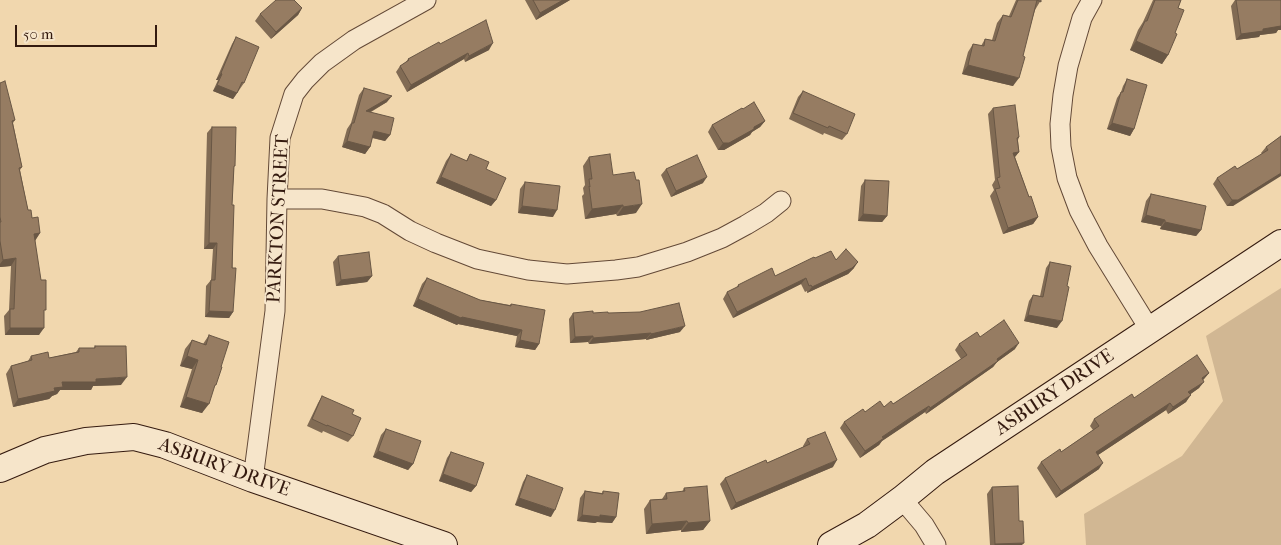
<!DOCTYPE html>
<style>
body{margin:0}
#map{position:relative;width:1281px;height:545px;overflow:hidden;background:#f1d7ae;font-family:"IM FELL French Canon",serif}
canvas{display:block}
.scale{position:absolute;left:15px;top:25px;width:142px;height:22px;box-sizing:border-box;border:2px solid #341a0f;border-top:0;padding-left:6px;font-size:15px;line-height:18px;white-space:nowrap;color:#341a0f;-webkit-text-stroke:4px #f6e5ca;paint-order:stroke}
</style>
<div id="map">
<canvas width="1281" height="545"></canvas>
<div class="scale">50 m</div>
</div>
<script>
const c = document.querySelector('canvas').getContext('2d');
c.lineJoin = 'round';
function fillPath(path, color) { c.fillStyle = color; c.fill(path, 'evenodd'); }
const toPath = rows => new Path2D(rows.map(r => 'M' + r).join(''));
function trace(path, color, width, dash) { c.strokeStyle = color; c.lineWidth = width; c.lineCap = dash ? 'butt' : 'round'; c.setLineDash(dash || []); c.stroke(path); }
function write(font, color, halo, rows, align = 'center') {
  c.font = font + ' "IM FELL French Canon",serif'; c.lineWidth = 4; c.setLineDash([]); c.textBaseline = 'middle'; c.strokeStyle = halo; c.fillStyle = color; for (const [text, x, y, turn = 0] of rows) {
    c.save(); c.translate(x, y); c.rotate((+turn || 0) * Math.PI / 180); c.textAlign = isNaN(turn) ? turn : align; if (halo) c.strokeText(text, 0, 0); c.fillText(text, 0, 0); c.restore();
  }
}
const green = toPath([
 [1281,288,1281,545,1086,545,1084,514,1182,456,1223,401,1206,336]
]);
const street = toPath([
 [1092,0,1082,18,1068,66,1063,95,1060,124,1061,147,1067,178,1079,210,1098,246,1150,330],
 [277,199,322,199,365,207,383,214,410,231,436,243,477,259,528,270,567,274,616,270,638,267,687,252,722,238,746,225,766,213,781,201],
 [253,479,275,311,277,199,280,138,294,94,305,80,322,63,354,40,426,0],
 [902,499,924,525,936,545]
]);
const secondary = toPath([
 [0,469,45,450,86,441,134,437,165,445,253,479,444,545],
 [831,545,867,525,902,499,935,472,1281,243]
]);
const wall = toPath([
 [525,0,570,0,536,20],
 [1016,0,1041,0,1035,10,1013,86,962,74,968,52,973,44,981,46,985,39,992,40,997,23,1003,15,1009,16],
 [1153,0,1181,0,1178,8,1175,33,1168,55,1162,64,1130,50,1138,30,1143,22],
 [1235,0,1281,0,1281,30,1278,30,1276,33,1260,35,1259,37,1236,40,1231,6],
 [302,8,298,15,271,39,255,21,260,14],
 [236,37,244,83,233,99,213,91,218,80,216,80,232,44],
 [440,44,489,50,465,62,464,59,407,92,396,72,400,66,406,62,408,59],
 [1127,79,1134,129,1130,136,1107,129,1117,98,1121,92,1123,86],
 [0,83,15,120,13,123,22,167,20,170,28,210,40,233,35,240,44,313,39,335,5,335,4,316,9,310,11,266,0,267],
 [364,88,387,102,371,112,390,135,385,141,372,138,370,147,365,154,342,147,347,129,351,123,359,95],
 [803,91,847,134,842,140,824,133,823,135,789,119,798,97],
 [993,108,1019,137,1018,140,1019,152,1015,157,1029,197,1038,217,1033,224,1003,234,990,196,994,190,992,185,995,180,988,114],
 [743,109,765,121,760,127,752,132,750,135,724,150,718,150,708,132,712,125],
 [212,127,234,168,232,205,233,312,229,318,205,317,206,286,211,280,213,249,204,249,207,133],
 [1281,136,1233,206,1227,206,1213,184,1217,178,1237,169,1262,154,1261,153,1266,147],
 [451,154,466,161,470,154,486,169,496,200,491,206,436,183,446,161],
 [589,157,613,175,636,213,617,216,616,214,585,219,582,196,584,194,583,188,585,185,583,166],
 [666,169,703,183,671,197,661,175],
 [865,180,887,216,882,222,858,221,861,186],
 [525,182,553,217,518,213,520,189],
 [1151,194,1201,230,1196,236,1160,229,1161,226,1141,222,1146,201],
 [338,256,372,276,367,282,336,286,333,262],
 [815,258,836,260,854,268,848,274,807,293,807,291,805,292,801,284,733,318,723,299,727,292,736,288,738,285,775,276],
 [1050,262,1057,328,1024,321,1029,301,1033,295,1040,296,1046,268],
 [427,278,480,300,510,305,511,304,539,344,535,350,515,347,517,336,458,324,457,325,413,306,422,284],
 [573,313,608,313,680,332,646,340,646,339,589,344,588,342,570,343,569,319],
 [209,335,213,391,202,413,180,407,192,369,180,366,185,349,192,340,203,344],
 [980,337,1015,349,997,362,993,367,926,414,925,412,906,425,882,441,879,445,860,458,840,428,844,422,865,412,893,404,961,359,955,350,959,344],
 [95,346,121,385,93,386,91,390,60,390,57,394,52,396,49,399,13,407,6,374,11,366,28,361,31,356,49,358,76,352,79,348,94,348],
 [1209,373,1203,380,1199,388,1190,394,1186,402,1168,414,1166,410,1098,455,1099,469,1056,498,1037,468,1041,462,1061,452,1093,430,1090,426,1094,419,1134,398],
 [322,396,352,414,353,436,348,442,323,431,322,433,307,426,318,403],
 [386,429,413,464,408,470,373,457,381,435],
 [807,439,833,467,731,510,720,484,725,478,767,463,803,447,803,446],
 [451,452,476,486,471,492,439,481,447,458],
 [527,475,551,517,515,505,523,482],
 [992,487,1019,521,1022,545,990,545,987,494],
 [684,488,710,521,703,530,681,532,681,530,646,534,644,509,650,500,662,499,666,493,682,492],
 [585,491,602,493,603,491,616,517,612,523,597,522,595,523,577,521,580,498]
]);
const shadedWall = toPath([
 [563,0,570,0,536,20,540,13],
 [302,8,298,15,271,39,276,32],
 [1281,24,1281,30,1278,30,1276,33,1260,35,1259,37,1236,40,1241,34],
 [1136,41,1168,55,1162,64,1130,50],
 [493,43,489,50,465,62,469,56],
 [468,53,464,59,407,92,411,85],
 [968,65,1019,78,1013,86,962,74],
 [221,73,222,74,218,80,216,80],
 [217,85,237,93,233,99,213,91],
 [392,96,387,102,361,117,366,111],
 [765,121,760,127,752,132,750,135,724,150,718,150,723,143],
 [1112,123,1134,129,1130,136,1107,129],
 [374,131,390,135,385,141,370,137],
 [347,141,370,147,365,154,342,147],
 [1019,152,1014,158,1013,153],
 [1281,173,1281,176,1233,206,1227,206,1232,200],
 [441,177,496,200,491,206,436,183],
 [707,177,703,183,671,197,676,191],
 [642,204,636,213,617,216,623,207],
 [623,205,616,214,585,219,592,209],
 [522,206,557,210,553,217,518,213],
 [863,214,887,216,882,222,858,221],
 [1146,215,1165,220,1161,226,1141,222],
 [1038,217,1033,224,1003,234,1008,228],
 [1165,222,1201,230,1196,236,1160,229],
 [40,233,35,241,34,234],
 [209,243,217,243,213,249,204,249],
 [16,258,11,266,0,267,0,264,3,260],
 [858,262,854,268,848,274,807,293,812,287],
 [372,276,367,282,336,286,341,280],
 [806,278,801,284,733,318,737,312],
 [418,299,522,330,517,336,458,324,457,325,413,306],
 [209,311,233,312,229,318,205,317],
 [1028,315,1062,321,1057,328,1024,321],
 [685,326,680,332,646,340,651,334],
 [10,328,44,328,39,335,5,335],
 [651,333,646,339,589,344,593,338],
 [593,336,588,342,570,343,575,337],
 [520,340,539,344,535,350,515,347],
 [1019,343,1015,349,997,362,993,367,926,414,930,408,997,359],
 [187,356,198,360,192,369,180,366],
 [1209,373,1204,379,1197,384,1202,378],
 [127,377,121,385,93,386,91,390,60,390,57,394,52,396,49,399,13,407,18,399,54,388,62,382,96,379],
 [1204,382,1199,388,1184,399,1188,392],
 [1191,395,1186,402,1168,414,1173,407],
 [186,397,209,404,202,413,180,407],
 [1170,403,1166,410,1092,459,1096,452],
 [929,406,925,412,882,441,879,445,860,458,865,451,882,437],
 [378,451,413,464,408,470,373,457],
 [837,460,833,467,731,510,736,503],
 [1103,463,1099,469,1056,498,1061,491],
 [443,474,476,486,471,492,439,481],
 [519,498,555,510,551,517,515,505],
 [582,515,600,515,616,517,612,523,597,522,595,523,577,521],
 [687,521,681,530,646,534,652,524],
 [710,521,703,530,681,532,688,523],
 [1024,543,1022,545,994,545,995,544]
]);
const building = toPath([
 [276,0,294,0,302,8,276,32,260,14,276,0],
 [533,0,563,0,540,13,533,0],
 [1018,0,1041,0,1041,2,1037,0,1023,56,1025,57,1019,78,968,65,973,44,984,46,985,39,995,41,1003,15,1011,17,1018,0],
 [1155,0,1181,0,1178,8,1184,10,1175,33,1177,34,1168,55,1136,41,1145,21,1147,21,1155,0],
 [1236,0,1281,0,1281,26,1263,29,1263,31,1241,34,1236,0],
 [486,20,493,43,469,56,468,53,411,85,400,66,409,60,408,59,439,42,440,44,486,20],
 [236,37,259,47,244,83,242,82,237,93,217,85,222,74,221,73,236,37],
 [1127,79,1147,85,1134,129,1112,123,1121,92,1123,92,1127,79],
 [5,81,15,120,12,121,22,167,19,168,28,210,31,210,32,218,38,217,40,233,34,234,41,280,46,280,46,310,44,310,44,328,10,328,10,309,14,309,16,258,3,260,0,241,0,222,1,222,0,217,0,83,5,81],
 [364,88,392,96,366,111,394,118,390,135,374,131,370,147,347,141,352,123,354,123,364,88],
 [803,91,855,114,847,134,829,126,828,128,793,113,803,91],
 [754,102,765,121,754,127,754,129,729,143,723,143,712,125,742,108,743,109,754,102],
 [1015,105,1019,137,1017,138,1019,152,1013,153,1029,197,1031,196,1038,217,1008,228,995,189,1000,188,997,178,1000,177,993,108,1015,105],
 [212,127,236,127,235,166,234,166,232,205,234,205,232,268,236,268,233,312,209,311,211,280,215,280,217,243,209,243,212,127],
 [1281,136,1281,173,1238,200,1232,200,1217,178,1235,166,1237,169,1268,150,1266,147,1281,136],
 [451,154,467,161,470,154,489,162,486,169,506,178,496,200,441,177,451,154],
 [610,154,613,175,634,172,636,180,639,180,642,204,623,207,623,205,592,209,589,186,590,187,589,179,592,179,589,157,610,154],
 [697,155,707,177,676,191,666,169,697,155],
 [865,180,889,181,887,216,863,214,865,180],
 [525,182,560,186,557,210,522,206,525,182],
 [1151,194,1206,206,1201,230,1165,222,1165,220,1146,215,1151,194],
 [846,249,858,262,852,268,812,287,811,285,809,286,806,278,737,312,727,292,739,286,738,285,772,268,775,276,814,257,815,258,831,251,836,260,846,249],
 [369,252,372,276,341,280,338,256,369,252],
 [1050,262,1071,266,1067,286,1069,287,1062,321,1028,315,1033,295,1043,297,1050,262],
 [427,278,480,300,511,306,511,304,545,310,539,344,520,340,522,330,462,317,461,318,418,299,427,278],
 [679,303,685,326,651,334,651,333,593,338,593,336,575,337,573,313,593,311,593,313,608,312,608,313,640,312,679,303],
 [1004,320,1019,343,997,359,998,361,930,408,929,406,910,418,882,437,884,438,865,451,844,422,863,409,865,412,880,401,884,407,891,401,893,404,967,355,959,344,977,332,980,337,1004,320],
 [209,335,229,342,221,367,222,367,216,385,215,385,209,404,186,397,198,360,187,356,192,340,206,345,209,335],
 [95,346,126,346,127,377,96,379,96,382,62,382,63,387,54,388,55,391,18,399,11,366,32,360,31,356,48,352,49,358,79,352,79,348,95,348,95,346],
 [1197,355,1209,373,1202,378,1204,382,1188,392,1191,395,1173,407,1170,403,1096,452,1103,463,1061,491,1041,462,1060,449,1061,452,1099,426,1094,419,1132,394,1134,398,1197,355],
 [322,396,354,410,352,414,361,418,353,436,327,425,327,426,312,419,322,396],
 [386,429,421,441,413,464,378,451,386,429],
 [825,432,837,460,736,503,725,478,766,460,767,463,810,444,807,439,825,432],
 [451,452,484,463,476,486,443,474,451,452],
 [527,475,563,488,555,510,519,498,527,475],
 [707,486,710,521,688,523,687,521,652,524,650,500,667,499,666,493,685,491,684,488,707,486],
 [1018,486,1019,521,1023,521,1024,543,995,544,992,487,1018,486],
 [585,491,603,494,603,491,619,493,616,517,600,515,600,517,582,515,585,491]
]);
const streetNames = [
 ["PARKTON STREET",279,219,-87],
 ["ASBURY DRIVE",1055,393,-34],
 ["ASBURY DRIVE",224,468,20]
];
fillPath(green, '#d1b793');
trace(street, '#634937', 21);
trace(secondary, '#341a0f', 28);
trace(street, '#f6e5ca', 19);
trace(secondary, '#f6e5ca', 26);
fillPath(wall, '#816b54');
fillPath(shadedWall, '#695745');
fillPath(building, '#967c62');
trace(building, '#695745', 1);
write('19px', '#341a0f', '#f6e5ca', streetNames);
</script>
